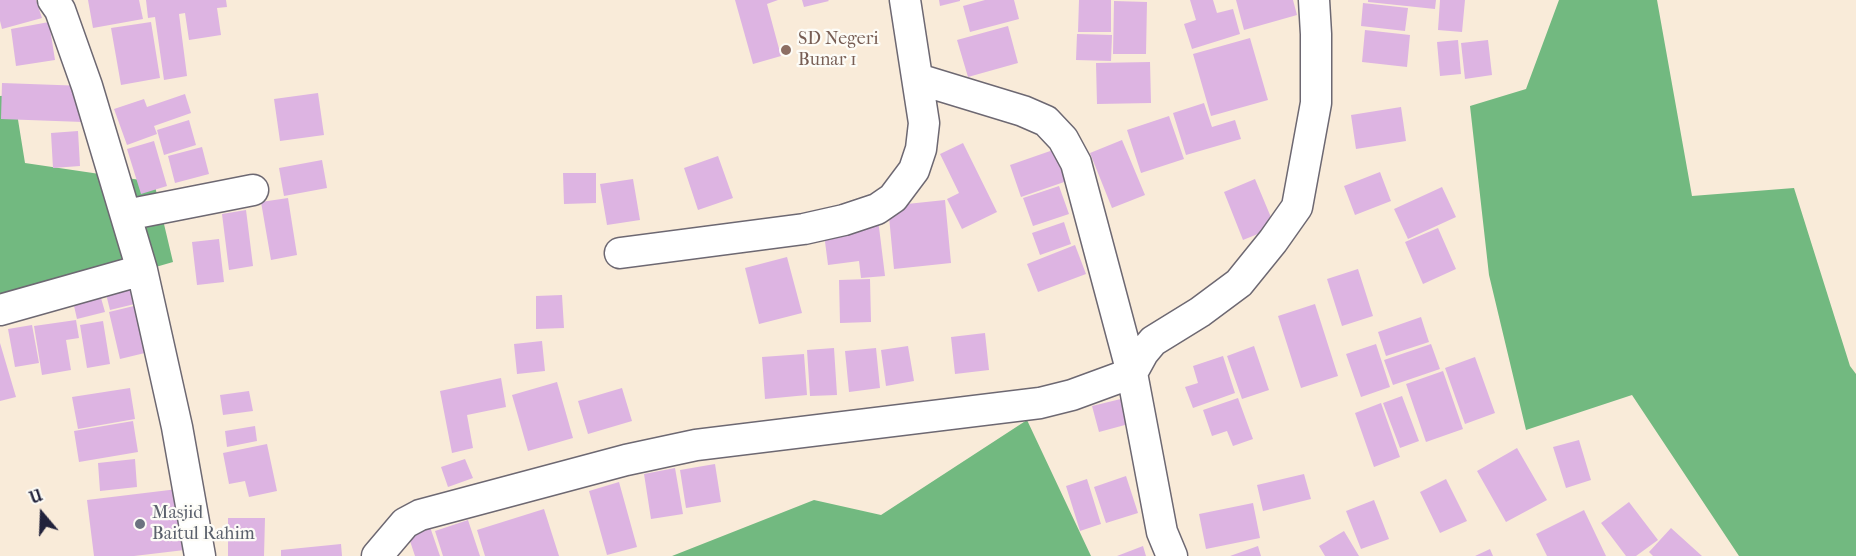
<!DOCTYPE html>
<style>
body{margin:0}
#map{position:relative;width:1856px;height:556px;overflow:hidden;background:#f9ebd9;font-family:"IM FELL French Canon",serif}
canvas{display:block}
.north{position:absolute;left:12px;top:484px;width:60px;height:60px;-webkit-text-stroke:4px #fdfcf7;paint-order:stroke;rotate:341deg;font-size:16px;font-weight:700;line-height:24px;text-align:center;color:#22223b}
.north::after{content:'';display:block;margin:auto;width:21px;height:27px;background:#22223b;clip-path:polygon(50% 0,100% 100%,50% 72%,0 100%)}
</style>
<div id="map">
<canvas width="1856" height="556"></canvas>
<div class="north">U</div>
</div>
<script>
const ctx = document.querySelector('canvas').getContext('2d');
ctx.lineJoin = 'round';
function fillPath(path, color) { ctx.fillStyle = color; ctx.fill(path, 'evenodd'); }
const shape = rows => new Path2D(rows.map(r => 'M' + r).join(''));
function stroke(path, color, width, dash) { ctx.strokeStyle = color; ctx.lineWidth = width; ctx.lineCap = dash ? 'butt' : 'round'; ctx.setLineDash(dash || []); ctx.stroke(path); }
function label(font, color, halo, rows, align = 'center') {
  ctx.font = font + ' "IM FELL French Canon",serif'; ctx.lineWidth = 4.5; ctx.setLineDash([]); ctx.textBaseline = 'middle'; ctx.strokeStyle = halo; ctx.fillStyle = color; for (const [text, x, y, turn = 0] of rows) {
    ctx.save(); ctx.translate(x, y); ctx.rotate((+turn || 0) * Math.PI / 180); ctx.textAlign = isNaN(turn) ? turn : align; if (halo) ctx.strokeText(text, 0, 0); ctx.fillText(text, 0, 0); ctx.restore();
  }
}
fillPath(shape([
 [1559,0,1657,0,1692,196,1794,188,1850,366,1856,374,1856,556,1739,556,1632,395,1526,430,1489,275,1470,106,1526,89],
 [14,95,25,163,154,182,173,262,0,312,0,96],
 [1027,420,1091,556,672,556,814,500,881,515]
]), '#72b980');
fillPath(shape([
 [0,0,36,0,42,18,2,29,0,21],
 [88,0,139,0,143,19,93,28],
 [146,0,226,0,227,7,217,8,221,35,189,40,185,13,179,14,187,76,164,80,155,17,148,18],
 [735,0,778,0,767,4,781,56,753,64],
 [802,0,828,0,829,1,804,7],
 [939,0,960,0,960,1,940,6],
 [985,0,1014,0,1019,19,970,32,963,6],
 [1079,0,1111,0,1111,32,1078,32],
 [1190,0,1213,0,1217,13,1233,9,1240,34,1192,49,1184,24,1196,20],
 [1236,0,1293,0,1297,15,1244,30],
 [1368,0,1436,0,1435,9,1368,2],
 [1440,0,1465,0,1462,32,1438,30],
 [1114,1,1147,2,1146,54,1113,54],
 [1363,3,1408,8,1405,31,1361,26],
 [49,22,55,60,16,66,11,29],
 [151,22,160,78,121,85,111,28],
 [1008,26,1018,63,968,77,957,40],
 [1365,30,1410,35,1407,67,1362,62],
 [1077,34,1112,35,1111,61,1076,60],
 [1250,38,1268,100,1211,116,1193,54],
 [1458,40,1461,74,1440,76,1437,42],
 [1488,40,1492,75,1465,79,1461,43],
 [1150,62,1151,103,1097,104,1096,63],
 [2,83,85,86,83,122,1,119],
 [318,93,324,135,280,141,274,99],
 [185,94,191,113,154,126,157,134,127,145,114,109,144,99,147,107],
 [1204,103,1212,127,1235,120,1241,139,1186,155,1173,113],
 [1401,107,1406,141,1356,149,1351,115],
 [1169,116,1184,159,1141,173,1127,130],
 [189,120,196,145,164,155,157,130],
 [78,131,80,166,53,168,51,133],
 [1122,140,1145,195,1112,208,1090,153],
 [154,141,167,186,141,194,127,149],
 [963,143,997,212,962,229,947,199,959,193,940,154],
 [202,147,209,174,175,183,168,156],
 [1056,149,1067,181,1021,197,1010,165],
 [718,156,733,198,698,210,684,168],
 [322,160,327,188,284,196,279,168],
 [1380,172,1391,201,1355,215,1344,186],
 [563,173,596,173,596,203,564,204],
 [633,179,640,220,607,225,600,184],
 [1255,179,1275,227,1243,240,1224,192],
 [1059,186,1069,214,1033,226,1023,198],
 [1442,187,1456,217,1408,239,1394,209],
 [288,198,297,255,271,260,261,202],
 [945,200,951,263,894,269,888,206],
 [246,210,253,266,229,270,222,214],
 [878,219,885,276,861,278,859,261,828,265,823,226],
 [1064,222,1071,244,1040,255,1032,233],
 [1438,228,1456,269,1423,284,1405,242],
 [219,239,224,282,197,285,192,242],
 [1075,245,1086,274,1038,292,1027,264],
 [787,257,802,313,759,324,745,268],
 [1358,269,1373,316,1342,326,1327,279],
 [137,274,143,302,110,310,103,282],
 [870,279,871,322,840,323,839,280],
 [99,291,105,312,77,319,72,297],
 [562,295,564,328,536,329,536,296],
 [142,304,153,351,120,359,109,312],
 [1315,304,1338,376,1301,388,1278,316],
 [1421,317,1429,342,1386,356,1378,332],
 [76,320,79,338,66,340,71,370,42,375,34,326],
 [103,321,110,364,87,368,80,325],
 [32,325,39,363,15,367,8,329],
 [985,333,989,370,955,374,951,337],
 [542,341,545,371,517,374,514,344],
 [0,343,16,397,0,401],
 [1376,344,1390,387,1361,397,1346,354],
 [1431,344,1440,369,1393,385,1384,360],
 [908,346,914,381,886,386,881,350],
 [1254,346,1269,390,1242,399,1227,356],
 [834,348,837,395,810,396,807,350],
 [876,348,880,388,849,392,845,351],
 [804,354,807,395,765,399,762,357],
 [1223,356,1235,393,1193,408,1185,387,1198,383,1193,366],
 [1475,357,1495,413,1465,424,1445,368],
 [1443,371,1463,429,1426,442,1406,384],
 [501,378,506,407,467,415,473,448,452,453,440,391],
 [557,382,573,438,528,451,512,395],
 [130,388,135,419,78,429,72,397],
 [622,388,632,421,588,434,578,401],
 [249,391,253,411,223,415,220,395],
 [1402,396,1419,441,1400,448,1383,403],
 [1129,397,1136,422,1099,432,1092,406],
 [1238,398,1253,439,1233,446,1227,431,1212,436,1203,410],
 [1381,403,1400,457,1374,467,1355,413],
 [133,421,138,452,79,462,74,431],
 [255,426,257,441,227,447,225,431],
 [1579,440,1591,480,1566,488,1553,447],
 [267,444,277,491,249,497,245,481,229,484,223,453],
 [1517,448,1547,500,1506,522,1477,471],
 [135,459,137,487,100,491,98,463],
 [465,459,473,478,448,487,441,467],
 [715,464,721,502,686,508,680,470],
 [675,468,683,514,651,519,644,474],
 [1304,474,1311,499,1263,511,1257,485],
 [1126,476,1138,513,1106,523,1094,487],
 [1087,479,1101,524,1080,531,1066,486],
 [1446,479,1467,521,1440,533,1420,492],
 [619,482,637,547,607,555,589,491],
 [186,488,193,549,134,556,94,556,87,500],
 [1374,500,1389,539,1361,549,1346,511],
 [1629,502,1658,540,1636,556,1626,556,1601,523],
 [1253,503,1260,538,1206,549,1199,514],
 [544,509,559,556,485,556,477,530],
 [1584,510,1606,556,1547,556,1536,534],
 [228,518,265,518,264,556,228,556],
 [468,520,480,556,443,556,435,531],
 [428,521,440,556,415,556,406,529],
 [1671,528,1702,556,1653,556,1649,552],
 [1344,531,1359,556,1325,556,1319,546],
 [341,544,342,556,281,556,281,550],
 [1143,546,1146,556,1117,556],
 [1258,546,1261,556,1230,556],
 [1490,549,1493,556,1475,556]
]), '#ddb4e2');
const minor = shape([
 [53,0,60,10,87,86,142,270,177,427,200,556],
 [126,215,253,190],
 [620,253,804,229,844,220,877,209,893,198,914,170,921,149,924,123,905,0],
 [0,310,142,270],
 [377,556,405,523,420,515,626,460,696,445,1040,403,1072,395,1132,373,1076,163,1063,139,1046,121,1023,111,918,79],
 [1172,556,1162,532,1132,373,1143,353,1153,341,1200,312,1239,283,1273,241,1297,207,1316,103,1316,34,1314,0]
]);
stroke(minor, '#6d6872', 33);
stroke(minor, '#fff', 30);
for (const [x, y, r, color] of [
 [786,50,6,"#8d6e63"],
 [140,524,6,"#6b7280"]
]) { const dot = new Path2D(); dot.arc(x, y, r, 0, 2 * Math.PI); ctx.fillStyle = color; ctx.fill(dot); stroke(dot, '#fdfcf7', 2); }
label('18px', '#785e54', '#fdfcf7', [
 ["SD Negeri",798,40],
 ["Bunar 1",798,61]
], 'left');
label('18px', '#5b616d', '#fdfcf7', [
 ["Masjid",152,514],
 ["Baitul Rahim",152,535]
], 'left');
</script>
